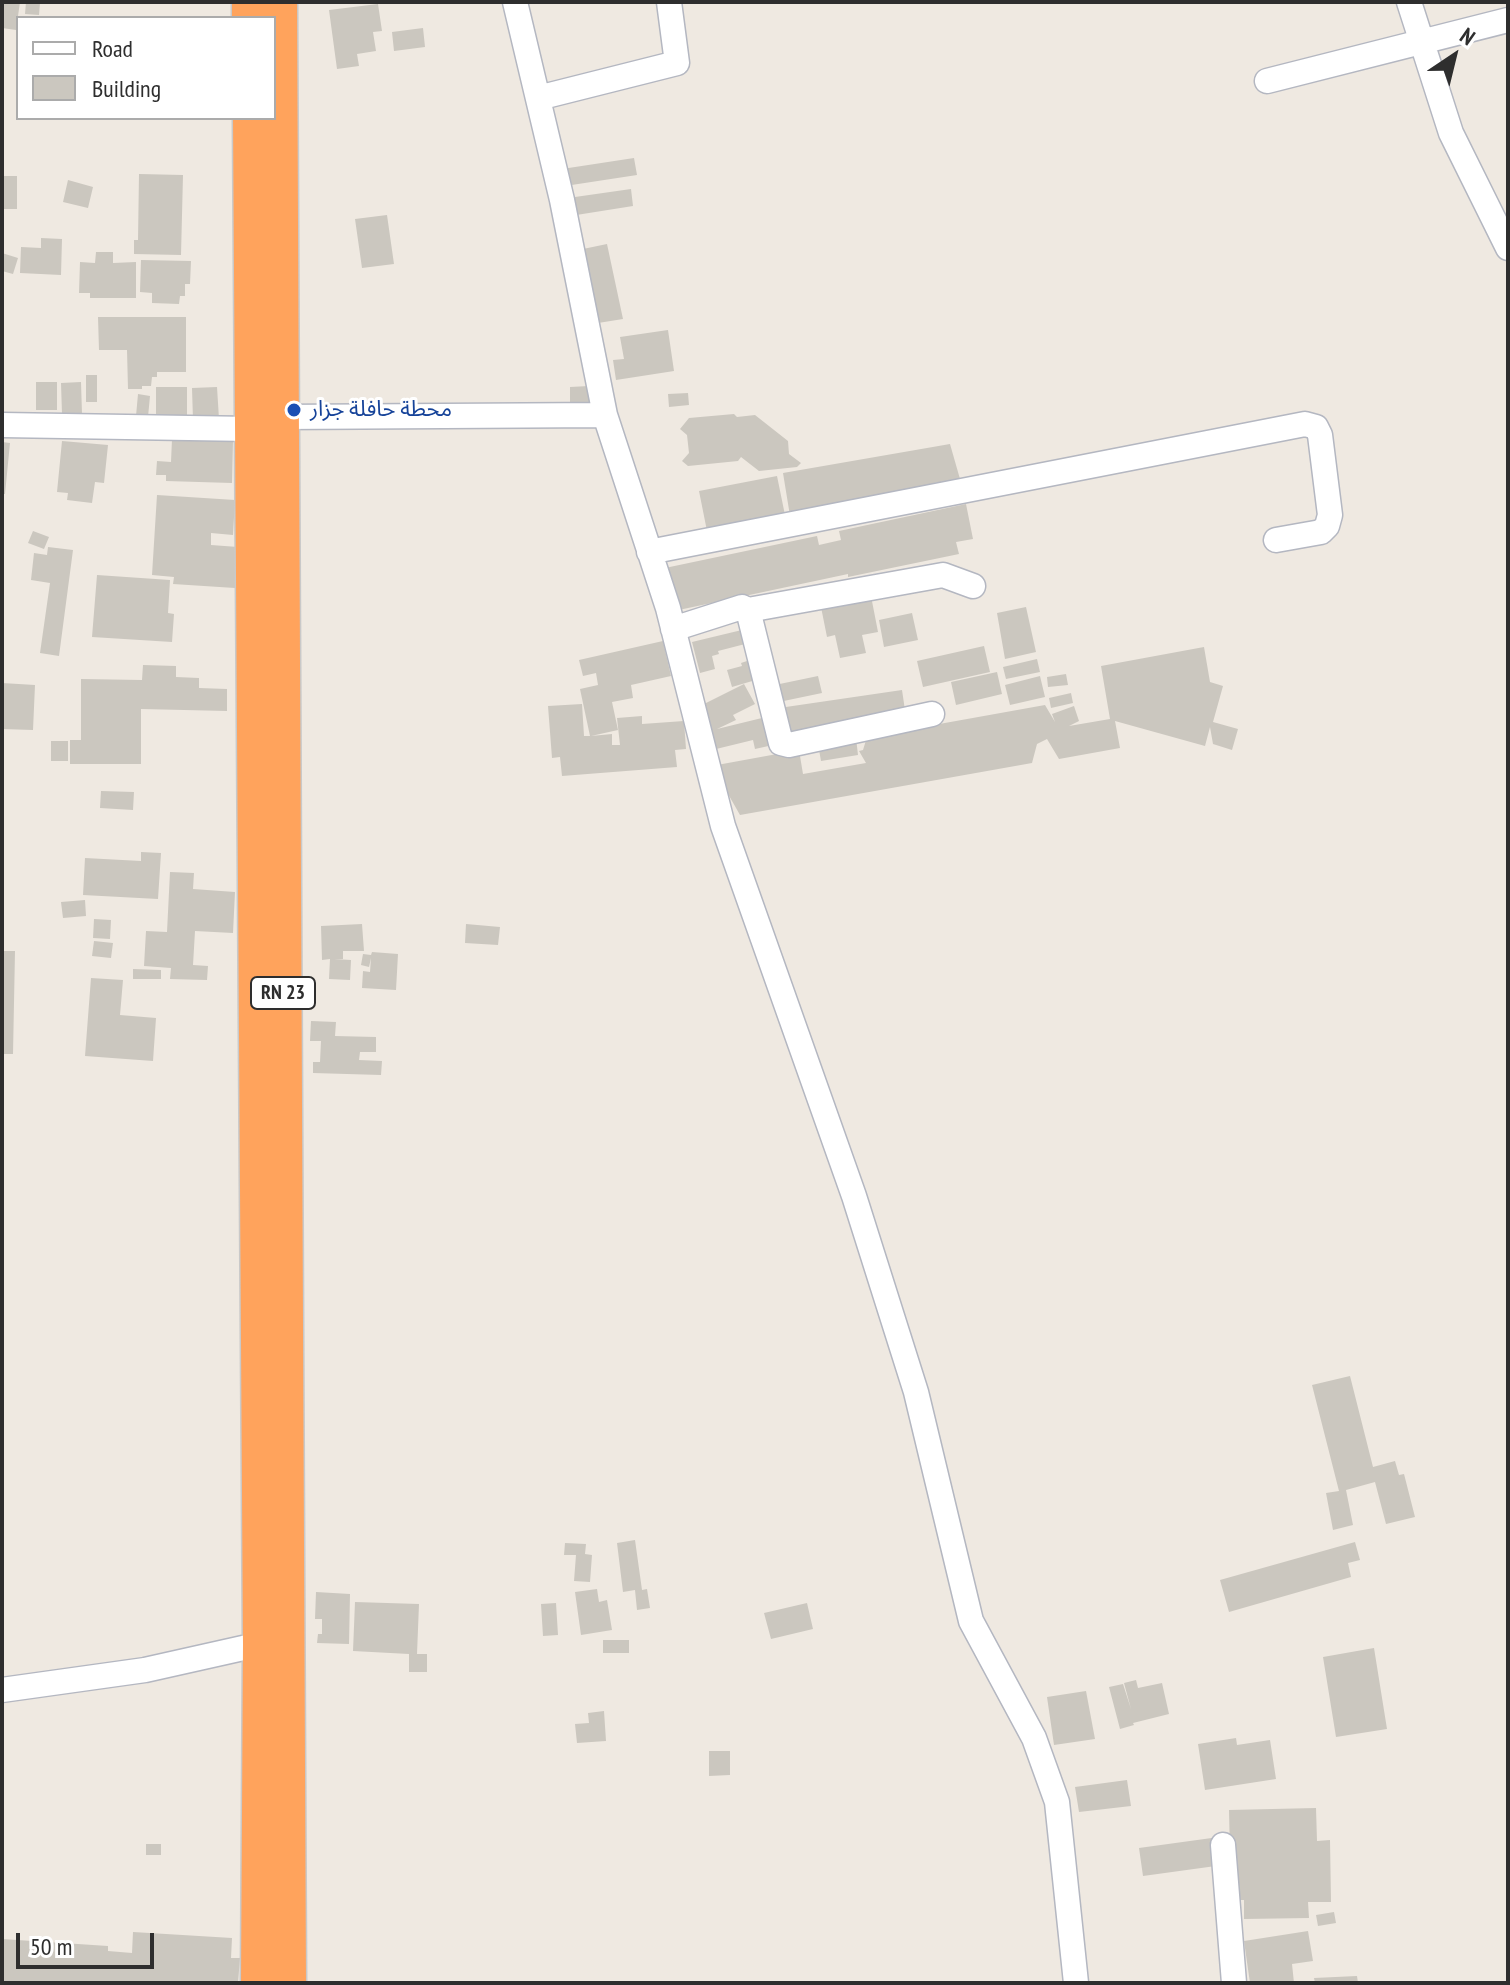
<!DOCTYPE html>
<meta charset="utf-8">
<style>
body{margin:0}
#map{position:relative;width:1510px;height:1985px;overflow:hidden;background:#efe9e1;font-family:"PT Sans Narrow",sans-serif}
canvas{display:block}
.frame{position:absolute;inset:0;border:4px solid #2e2e2e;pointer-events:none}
.legend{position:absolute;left:16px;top:16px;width:260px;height:104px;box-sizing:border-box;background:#fff;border:2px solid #ababab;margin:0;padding:10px 14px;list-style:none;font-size:24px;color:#2e2e2e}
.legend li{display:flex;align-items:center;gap:16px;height:40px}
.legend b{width:40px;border:2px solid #ababab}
.north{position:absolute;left:1414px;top:16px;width:80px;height:80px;-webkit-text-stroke:6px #fff;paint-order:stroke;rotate:35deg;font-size:22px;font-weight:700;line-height:32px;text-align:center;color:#2e2e2e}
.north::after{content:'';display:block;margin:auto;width:28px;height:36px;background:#2e2e2e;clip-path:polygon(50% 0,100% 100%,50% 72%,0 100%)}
.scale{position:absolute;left:16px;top:1933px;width:138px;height:36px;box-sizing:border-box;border:4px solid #2e2e2e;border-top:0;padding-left:10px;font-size:24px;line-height:28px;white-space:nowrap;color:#2e2e2e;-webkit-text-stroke:6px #fff;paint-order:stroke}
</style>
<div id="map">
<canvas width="1510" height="1985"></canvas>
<div class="frame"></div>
<ul class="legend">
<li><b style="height:10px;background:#fff"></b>Road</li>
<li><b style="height:22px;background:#cbc7bf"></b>Building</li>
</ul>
<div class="north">N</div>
<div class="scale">50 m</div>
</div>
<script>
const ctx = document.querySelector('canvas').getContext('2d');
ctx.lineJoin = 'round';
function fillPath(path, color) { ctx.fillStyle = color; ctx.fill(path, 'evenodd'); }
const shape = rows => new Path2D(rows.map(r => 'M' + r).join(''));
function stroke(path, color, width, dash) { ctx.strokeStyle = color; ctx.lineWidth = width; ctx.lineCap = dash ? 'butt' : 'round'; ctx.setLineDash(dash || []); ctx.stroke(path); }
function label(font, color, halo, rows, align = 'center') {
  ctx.font = font + ' "PT Sans Narrow","Noto Sans Arabic",sans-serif'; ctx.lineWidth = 6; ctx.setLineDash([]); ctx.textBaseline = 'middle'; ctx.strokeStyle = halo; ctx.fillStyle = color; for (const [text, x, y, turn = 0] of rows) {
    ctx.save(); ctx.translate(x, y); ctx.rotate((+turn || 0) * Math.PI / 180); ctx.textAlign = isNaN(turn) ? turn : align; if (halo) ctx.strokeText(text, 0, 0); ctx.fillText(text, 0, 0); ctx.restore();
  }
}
fillPath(shape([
 [2,2,20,2,16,30,2,28],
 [26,2,40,3,39,15,25,14],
 [378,4,382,31,373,32,376,51,357,54,359,66,337,69,329,10],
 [423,28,425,47,394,51,392,32],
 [634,158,637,175,565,186,562,169],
 [139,174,183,175,181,255,134,254,134,240,138,240],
 [2,176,17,176,17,209,2,209],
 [68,180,93,187,88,208,63,202],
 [631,189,633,206,570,216,568,198],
 [387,215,394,264,362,268,355,219],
 [41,238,62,239,61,275,20,273,21,247,41,248],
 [607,244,623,319,598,323,583,249],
 [96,252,113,252,113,263,136,262,136,298,90,298,90,293,79,293,80,262,95,263],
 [2,253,18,258,13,274,2,271],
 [141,260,191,261,190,284,185,284,185,296,180,296,179,304,152,303,152,293,140,292],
 [98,317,186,317,186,372,157,372,157,377,152,377,151,386,142,386,142,389,128,389,127,350,99,350],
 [668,330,674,371,616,380,613,360,624,359,620,337],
 [86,375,97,375,97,402,86,402],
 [36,382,57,382,57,410,36,410],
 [81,382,82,414,62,414,61,383],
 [589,386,590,403,570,403,570,387],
 [156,387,187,387,187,416,156,416],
 [217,387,219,419,193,420,192,388],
 [688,393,689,405,669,407,668,394],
 [138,394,150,396,148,417,136,416],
 [734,414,737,417,755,415,788,441,789,454,801,463,797,467,759,471,741,457,738,461,688,466,682,461,689,453,687,435,680,429,689,418],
 [172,439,233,441,232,483,166,481,166,475,156,475,157,461,171,462],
 [62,441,108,445,104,483,95,482,92,503,67,500,68,493,57,492],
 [2,442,10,443,5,494,2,494],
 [950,444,960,479,934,483,936,497,791,522,783,473],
 [777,476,786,520,708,536,699,491],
 [157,495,235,500,233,535,211,533,211,545,238,547,235,588,173,584,174,577,152,575],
 [966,504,973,539,956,542,959,554,848,577,848,574,674,611,665,568,817,536,819,545,841,540,839,531],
 [33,531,49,537,44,549,28,543],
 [48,547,73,550,59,656,40,653,50,583,31,580,34,553,47,555],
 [97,575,170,580,168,613,174,614,172,642,92,637],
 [871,596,878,632,862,635,866,653,840,658,835,635,827,637,821,607],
 [1026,607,1036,652,1005,659,997,613],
 [912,613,918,640,884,647,879,620],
 [746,629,749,643,718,651,719,654,712,656,715,669,700,673,692,642],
 [663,641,671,676,631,685,633,698,612,702,618,730,591,736,612,734,612,745,620,745,617,718,642,716,642,724,684,721,686,749,675,750,677,767,562,776,560,757,552,758,548,706,582,704,584,736,590,736,580,689,598,685,596,673,583,676,579,660],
 [984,646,990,672,923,687,917,661],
 [1204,647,1210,682,1223,686,1213,722,1238,729,1232,750,1213,744,1210,727,1205,746,1115,721,1120,748,1059,759,1047,739,1037,744,1032,763,740,815,719,778,717,765,799,750,803,774,866,763,859,751,863,750,867,737,1045,705,1055,722,1052,714,1074,706,1079,721,1069,726,1110,719,1101,666],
 [753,659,759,679,732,687,727,670,742,666,741,663],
 [1037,659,1040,672,1006,679,1003,667],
 [143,665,176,666,176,677,199,678,199,688,227,689,227,711,141,709,141,764,70,764,70,740,81,740,81,679,142,680],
 [997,672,1002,694,956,705,951,682],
 [1066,674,1068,685,1048,687,1047,677],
 [818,676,822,693,774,703,770,686],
 [1040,676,1045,697,1010,705,1005,685],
 [2,683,35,685,33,730,2,729],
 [744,684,755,704,733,715,736,720,717,729,766,717,773,745,755,749,753,740,712,750,708,731,712,730,700,706],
 [902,690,906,717,784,736,779,708],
 [1071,693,1073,703,1051,708,1049,698],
 [856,738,858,755,821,761,818,744],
 [51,741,68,741,68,761,51,761],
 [101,791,134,792,133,810,100,808],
 [141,852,161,853,158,899,83,895,85,858,141,861],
 [170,872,194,873,193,889,235,892,233,933,195,931,193,965,208,966,207,980,170,979,171,968,144,966,146,931,167,932],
 [85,900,86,916,63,918,61,902],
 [94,919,111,920,110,939,93,938],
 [362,924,364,951,343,951,343,959,334,959,351,960,350,980,329,979,330,959,322,960,321,926],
 [466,924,500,927,498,945,465,943],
 [94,941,113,943,111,958,92,956],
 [2,951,15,951,13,1054,2,1054],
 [372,952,398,954,396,990,362,988,363,971,370,972,371,958,369,967,361,965,363,954,371,955],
 [133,969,161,970,161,979,133,979],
 [91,978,123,980,120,1015,156,1018,153,1061,85,1056],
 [311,1021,336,1022,335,1036,376,1037,376,1052,360,1052,359,1060,382,1061,381,1075,313,1073,313,1062,320,1062,321,1041,310,1041],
 [1350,1376,1373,1467,1395,1461,1399,1475,1404,1474,1415,1517,1386,1524,1375,1482,1346,1490,1353,1525,1333,1530,1326,1493,1339,1491,1312,1385],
 [635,1540,642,1590,647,1589,650,1608,637,1610,635,1590,623,1592,617,1543],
 [1355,1542,1360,1560,1348,1563,1351,1577,1229,1612,1220,1580],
 [565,1543,586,1544,585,1554,592,1555,590,1582,574,1581,576,1555,564,1555],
 [597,1589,599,1602,607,1600,612,1630,581,1635,575,1592],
 [316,1592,350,1594,349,1644,317,1643,318,1634,322,1634,322,1619,315,1619],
 [355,1602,419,1604,417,1654,427,1654,427,1672,409,1672,409,1654,353,1651],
 [556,1603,558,1635,543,1636,541,1604],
 [807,1603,813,1629,771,1639,764,1613],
 [603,1640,629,1640,629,1653,603,1653],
 [1374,1648,1387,1729,1336,1737,1323,1657],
 [1136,1680,1138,1688,1162,1683,1169,1714,1133,1723,1134,1725,1120,1729,1109,1687,1123,1684,1131,1709,1124,1683],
 [1086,1691,1095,1739,1054,1745,1047,1697],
 [604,1711,606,1741,577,1743,575,1724,589,1723,588,1713],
 [1236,1738,1237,1745,1270,1740,1276,1779,1205,1790,1198,1744],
 [709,1751,730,1751,730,1775,709,1776],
 [1127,1780,1131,1806,1079,1812,1075,1787],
 [1316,1808,1317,1841,1330,1840,1331,1902,1308,1902,1309,1918,1244,1919,1244,1900,1231,1900,1229,1810],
 [1219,1837,1223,1865,1143,1876,1139,1848],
 [146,1844,161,1844,161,1855,146,1855],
 [1334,1912,1336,1923,1318,1926,1316,1915],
 [1308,1931,1313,1961,1292,1964,1294,1983,1250,1983,1244,1941],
 [133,1932,232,1938,231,1958,240,1958,238,1983,2,1983,2,1939,108,1946,108,1951,132,1953],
 [1357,1976,1358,1983,1315,1983,1314,1978]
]), '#cbc7bf');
const minor = shape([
 [515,2,562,200,605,415,668,608,723,826,854,1196,916,1392,971,1621,1034,1738,1057,1802,1076,1983],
 [1409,2,1451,133,1508,248],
 [1267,81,1508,20],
 [538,98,677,63,669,2],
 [281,417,605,415],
 [2,425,251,429],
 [649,552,1305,424,1316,427,1320,435,1330,515,1327,526,1321,532,1276,540],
 [748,610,943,575,973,586],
 [673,629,742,607,748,610,781,743,789,745,932,714],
 [2,1690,145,1670,261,1644],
 [1223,1845,1234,1983]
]);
const highway = shape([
 [250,2,250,18],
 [279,2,288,1983],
 [251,118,261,1644,259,1983]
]);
stroke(minor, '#b4b7c1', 27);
stroke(highway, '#c9c9c9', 39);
stroke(minor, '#fff', 24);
stroke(highway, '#ffa35c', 36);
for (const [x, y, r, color] of [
 [294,410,8,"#1a4fb4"]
]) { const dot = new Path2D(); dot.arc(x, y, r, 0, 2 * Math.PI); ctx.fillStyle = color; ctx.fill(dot); stroke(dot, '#fff', 3); }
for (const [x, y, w] of [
 [283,993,64]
]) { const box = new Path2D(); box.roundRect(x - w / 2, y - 16, w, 32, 6); ctx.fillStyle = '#fff'; ctx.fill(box); stroke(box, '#2e2e2e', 2); }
label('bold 20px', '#2e2e2e', null, [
 ["RN 23",283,993]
]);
label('22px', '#164399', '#fff', [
 ["محطة حافلة جزار",310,410]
], 'left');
</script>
